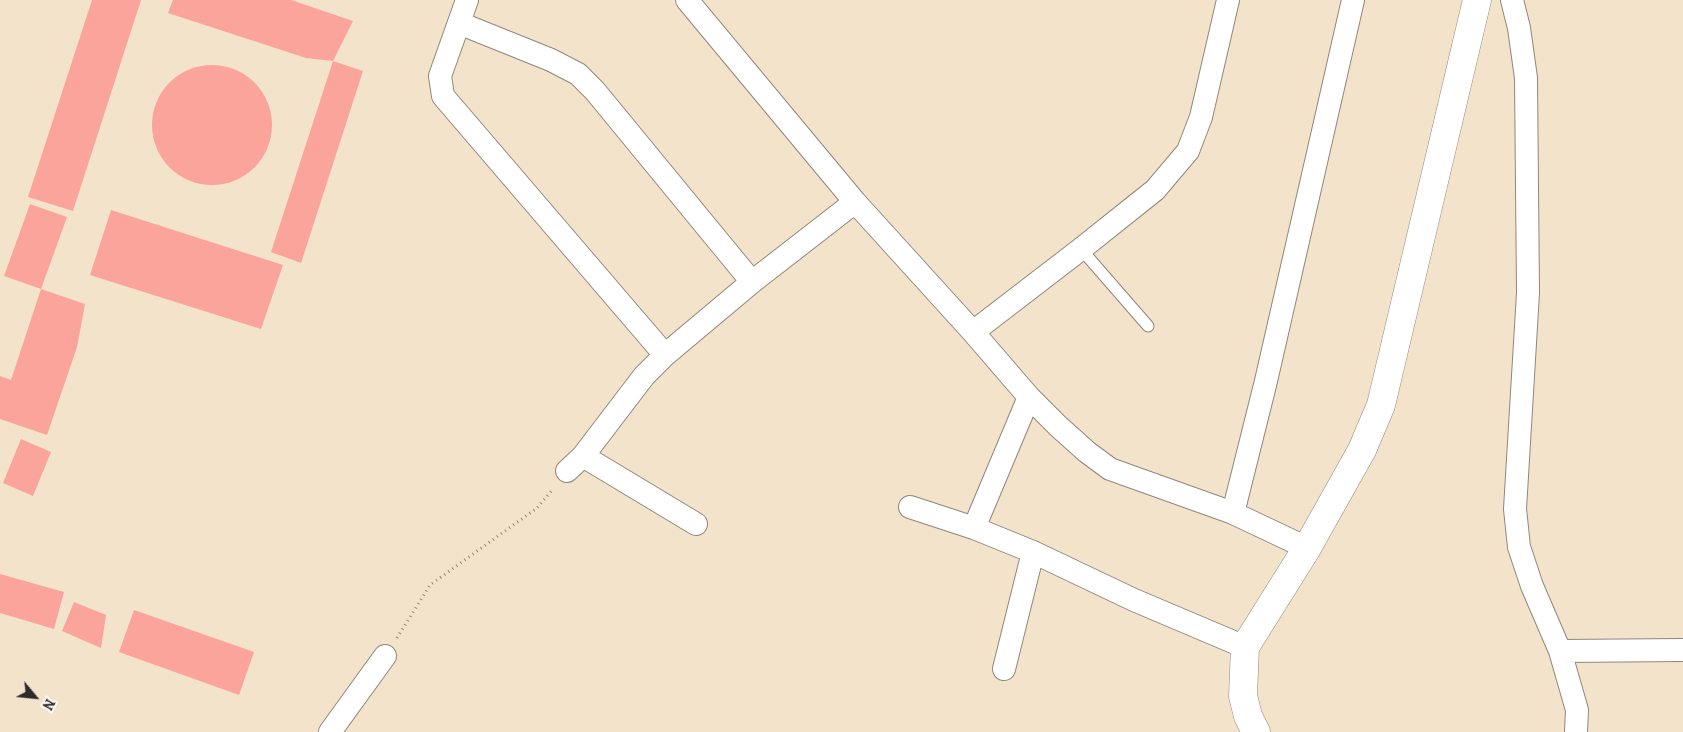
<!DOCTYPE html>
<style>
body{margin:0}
#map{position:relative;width:1683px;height:732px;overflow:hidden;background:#f4e3cb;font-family:Alegreya,serif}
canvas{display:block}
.north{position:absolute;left:10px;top:672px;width:50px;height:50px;-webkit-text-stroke:4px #fdfcf7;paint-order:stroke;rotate:118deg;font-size:14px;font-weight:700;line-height:20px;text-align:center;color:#2b2b2b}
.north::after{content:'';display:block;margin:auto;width:18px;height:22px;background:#2b2b2b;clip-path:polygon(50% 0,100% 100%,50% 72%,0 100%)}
</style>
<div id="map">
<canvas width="1683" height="732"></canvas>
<div class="north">N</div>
</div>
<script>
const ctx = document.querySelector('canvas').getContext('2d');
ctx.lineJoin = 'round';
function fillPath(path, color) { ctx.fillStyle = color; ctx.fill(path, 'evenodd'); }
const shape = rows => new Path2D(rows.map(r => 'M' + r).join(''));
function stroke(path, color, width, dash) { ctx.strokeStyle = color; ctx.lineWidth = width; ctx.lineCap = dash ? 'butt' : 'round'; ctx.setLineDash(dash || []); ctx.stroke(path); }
fillPath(shape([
 [92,0,141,0,73,211,28,197],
 [173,0,291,0,353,21,333,61,306,58,168,13],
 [333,61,363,71,301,263,271,252],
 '152 125a60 60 0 1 1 120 0a60 60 0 1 1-120 0Z',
 [30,204,67,217,41,289,4,276],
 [111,210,283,265,261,329,90,275],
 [41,289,85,304,77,347,47,435,0,419,0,376,11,380],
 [21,439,51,452,33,496,3,483],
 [0,574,64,592,54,629,0,613],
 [74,602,106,615,101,648,62,631],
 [134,610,254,652,239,695,119,652]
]), '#fba49b');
const service = shape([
 [1081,249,1148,326]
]);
const minor = shape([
 [467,0,440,76,443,96,665,355],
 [687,0,855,202,973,332,1029,397,1058,426,1087,452,1110,469,1233,513,1266,381,1353,0],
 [1512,0,1519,28,1526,78,1528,293,1515,509,1519,547,1532,586,1560,651,1577,710,1576,732],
 [459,23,551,60,578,74,595,91,752,282],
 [973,332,1081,249,1155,190,1188,151,1201,117,1228,0],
 [583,456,696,524],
 [567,471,583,456,644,376,665,355,752,282,855,202],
 [910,507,974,528,1033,552,1134,600,1245,647],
 [1233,513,1307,548],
 [974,528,1029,397],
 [1560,651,1683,650],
 [1004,669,1033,552],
 [330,732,385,656]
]);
const tertiary = shape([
 [1256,732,1248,716,1243,696,1245,647,1307,548,1362,450,1381,405,1477,0]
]);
stroke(service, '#90877b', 13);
stroke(minor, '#90877b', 24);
stroke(tertiary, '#90877b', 29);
stroke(shape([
 [397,638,430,585,537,508,553,489]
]), '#90877b', 3, [1, 4]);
stroke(service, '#fff', 11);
stroke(minor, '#fff', 22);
stroke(tertiary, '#fff', 28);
</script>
